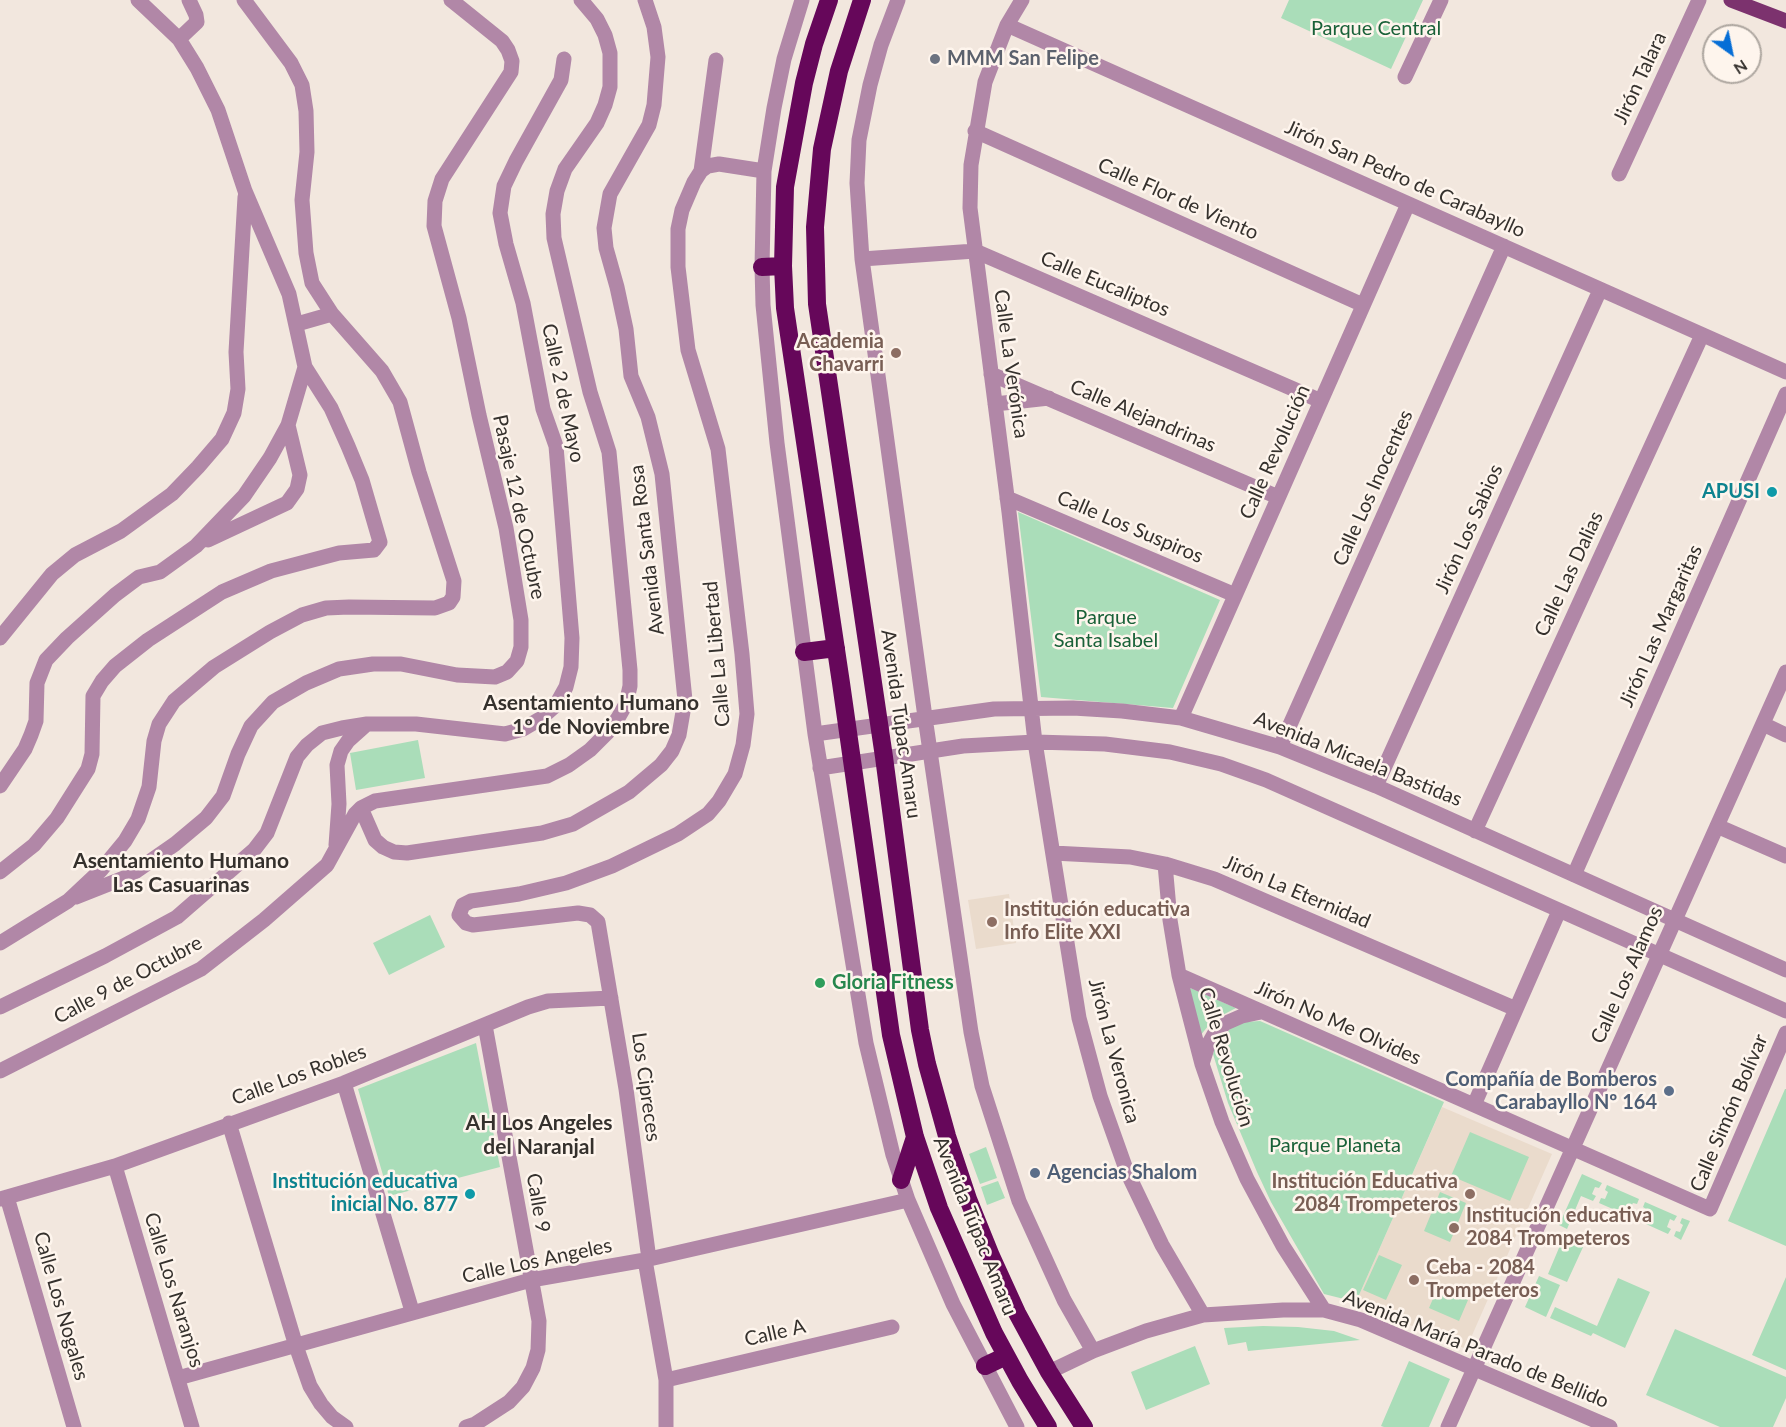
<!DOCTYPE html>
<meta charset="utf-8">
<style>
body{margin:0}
#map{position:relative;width:1786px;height:1427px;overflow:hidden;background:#f2e7de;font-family:Lato,sans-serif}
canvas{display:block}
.north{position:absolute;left:1702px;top:24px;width:60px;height:60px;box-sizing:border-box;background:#fef5ed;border:2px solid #aea7a0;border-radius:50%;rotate:147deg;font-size:16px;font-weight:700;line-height:24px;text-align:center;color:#35312d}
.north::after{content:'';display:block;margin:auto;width:21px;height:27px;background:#066ed6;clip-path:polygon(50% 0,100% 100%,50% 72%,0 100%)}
</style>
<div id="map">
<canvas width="1786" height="1427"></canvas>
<div class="north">N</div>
</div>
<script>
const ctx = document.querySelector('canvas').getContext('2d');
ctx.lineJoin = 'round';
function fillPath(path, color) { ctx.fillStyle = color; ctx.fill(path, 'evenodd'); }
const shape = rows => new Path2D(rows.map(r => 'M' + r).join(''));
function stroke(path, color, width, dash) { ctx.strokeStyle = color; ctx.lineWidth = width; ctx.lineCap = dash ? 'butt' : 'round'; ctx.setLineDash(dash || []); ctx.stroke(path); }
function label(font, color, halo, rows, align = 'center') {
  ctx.font = font + ' Lato,sans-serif'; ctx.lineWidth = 5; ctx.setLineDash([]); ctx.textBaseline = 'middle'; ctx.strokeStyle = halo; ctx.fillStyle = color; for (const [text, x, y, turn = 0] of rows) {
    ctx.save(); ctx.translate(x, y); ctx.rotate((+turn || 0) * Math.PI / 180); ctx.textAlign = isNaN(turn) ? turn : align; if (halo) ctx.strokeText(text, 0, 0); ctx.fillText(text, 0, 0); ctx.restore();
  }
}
fillPath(shape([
 [1009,894,1016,943,976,949,968,900],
 [1442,1107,1552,1154,1466,1349,1356,1302]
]), '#eadbcc');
fillPath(shape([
 [1289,0,1423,0,1391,69,1281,18],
 [1018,512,1220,600,1173,708,1041,697],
 [418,740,425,778,356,790,350,753],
 [430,915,445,947,389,975,373,943],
 [1186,986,1236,1008,1213,1020,1200,1036],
 [1260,1021,1444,1102,1356,1302,1324,1294,1271,1202,1257,1172,1228,1103,1213,1054,1217,1042,1231,1028,1244,1022],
 [476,1043,500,1167,389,1196,358,1089],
 [1785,1089,1786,1089,1786,1246,1728,1221],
 [1470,1132,1529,1157,1510,1201,1451,1176],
 [986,1147,997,1178,980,1184,969,1154],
 [1582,1174,1602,1183,1599,1188,1595,1187,1592,1194,1596,1196,1593,1201,1581,1196,1567,1229,1559,1225],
 [998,1181,1005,1198,987,1205,981,1187],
 [1607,1185,1639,1199,1637,1204,1633,1203,1629,1210,1633,1212,1631,1217,1599,1203,1601,1198,1605,1199,1608,1192,1605,1190],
 [1440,1192,1466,1203,1450,1242,1424,1231],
 [1645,1202,1677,1216,1674,1221,1670,1219,1667,1227,1671,1229,1668,1234,1637,1220,1639,1215,1643,1216,1646,1209,1643,1207],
 [1682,1218,1690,1221,1681,1240,1674,1236,1676,1231,1680,1232,1683,1225,1680,1223],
 [1564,1236,1584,1245,1567,1282,1548,1274],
 [1379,1255,1402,1265,1386,1300,1363,1290],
 [1539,1276,1560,1285,1546,1317,1525,1307],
 [1786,1277,1786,1370,1752,1355],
 [1618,1278,1650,1292,1625,1348,1593,1333,1591,1336,1550,1318,1555,1307,1597,1326],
 [1438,1287,1468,1300,1459,1321,1429,1308],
 [1263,1326,1298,1327,1334,1331,1360,1340,1248,1351,1246,1342,1228,1345,1224,1328],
 [1675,1329,1786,1377,1786,1398,1773,1427,1720,1427,1646,1395],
 [1195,1346,1210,1384,1146,1410,1131,1372],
 [1409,1361,1450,1379,1429,1427,1384,1427,1381,1426]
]), '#aaddb9');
stroke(shape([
 [802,0,784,59,774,108,764,171,762,267,763,305,777,443,815,734,866,1043,893,1155,908,1200,953,1304,1017,1427],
 [898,0,881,45,870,85,859,140,857,183,862,259,925,717,971,1032,982,1086,1019,1201,1064,1300,1093,1351],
 [1022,0,1007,25,985,82,971,165,970,208,1009,512,1035,742,1079,1018,1100,1096,1127,1172,1162,1245,1203,1315],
 [1007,25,1786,372],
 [179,39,197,22,196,15,189,0],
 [1405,77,1441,0],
 [975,131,1363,305],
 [701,171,716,60],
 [1619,174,1699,0],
 [862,259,975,251,1321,401],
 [297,324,332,314],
 [991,374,1278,497],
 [995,404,1049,398],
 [1007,498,1235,595],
 [208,540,287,503,297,489,300,475,288,425],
 [0,638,52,574,75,555,121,531,172,494,198,467,222,439,234,413,238,389,236,352,245,197],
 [1181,718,1408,204],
 [1763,724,1786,735],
 [815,734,994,709,1073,708,1122,711,1181,718,1280,747,1376,786,1786,970],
 [1280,747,1504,246],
 [820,768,963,746,1035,742,1105,744,1170,752,1221,764,1266,780,1786,1011],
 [0,786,25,749,31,735,36,721,37,683,46,660,67,638,115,595,139,577,160,572,196,546,244,496,270,458,288,425,305,367,289,294,245,191,218,110,197,68,179,39,138,0],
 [1376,786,1600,290],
 [361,808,375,840,383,847,394,852,407,853,542,833,573,824,629,792,661,765,672,751,679,735,685,700,662,474,648,417,631,376,626,329,617,287,606,248,604,228,610,194,649,125,654,105,658,57,654,27,645,0],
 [1717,826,1786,856],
 [1475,831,1702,335],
 [336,845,339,804,337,765,341,751,348,741,367,724,416,724,505,734,523,729,540,719,556,705,566,687,571,667,572,638,556,446,543,409,523,303,506,244,500,213,504,186,516,161,561,80,564,59],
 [1053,853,1130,857,1165,864,1214,879,1516,1009],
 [1165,864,1170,920,1179,975,1202,1064,1222,1122,1247,1179,1283,1246,1324,1310],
 [0,872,34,845,57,818,88,769,92,754,93,696,102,681,115,666,148,640,222,592,271,571,339,553,374,550,380,542,362,480,348,446,331,408,305,367],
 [1574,875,1786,394],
 [76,897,129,876,175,844,206,818,223,796,238,754,251,726,273,702,306,683,339,669,373,664,401,664,457,675,495,677,507,672,517,661,521,647,521,620,506,528,479,415,459,318,434,226,435,201,442,179,511,72,512,61,508,50,502,41,451,0],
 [0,943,68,901,101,870,125,841,138,819,149,787,154,741,159,724,174,701,214,667,270,632,302,615,326,608,349,607,435,608,449,603,453,597,454,581,419,472,400,402,382,371,332,314,312,283,306,253,302,200,307,152,306,111,302,85,291,63,244,0],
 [1179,975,1710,1209,1786,1033],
 [0,1007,105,956,177,917,254,850,267,833,297,757,307,745,322,733,342,728,367,724],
 [1202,1064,1208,1045,1216,1031,1226,1023,1242,1016,1261,1012],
 [0,1071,201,969,264,920,327,865,355,814,361,808,375,801,547,776,569,765,590,750,607,733,618,718,626,704,630,686,630,670,609,452,590,392,554,238,553,214,557,191,565,169,597,123,605,105,610,87,610,53,605,35,597,19,581,0],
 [344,1083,412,1311],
 [1474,1105,1559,911],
 [229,1123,296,1346,310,1386,321,1404,332,1417,346,1427],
 [115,1166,192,1427],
 [7,1197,74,1427],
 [0,1199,115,1166,344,1083,528,1007,548,1001,611,998],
 [649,1259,626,1089,598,922,590,915,578,913,473,925,466,923,459,915,463,905,471,901,519,894,566,883,612,866,678,834,708,814,719,801,735,774,743,745,747,714,742,654,718,449,688,350,678,267,678,229,682,210,694,182,701,171,708,166,719,164,764,171],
 [645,1260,666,1380,666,1427],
 [1049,1372,1093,1351,1146,1331,1203,1315,1283,1310,1324,1310,1361,1320,1610,1427],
 [178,1378,531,1280,645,1260,908,1200],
 [666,1380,892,1327],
 [466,1427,475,1424,509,1402,523,1387,533,1368,538,1350,539,1321,485,1025],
 [1448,1427,1786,672]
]), '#b187a7', 15);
stroke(shape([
 [1731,0,1786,21]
]), '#7c326e', 15);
stroke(shape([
 [829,0,814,44,804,83,785,187,783,266,785,308,841,683,891,1035,915,1137,939,1208,994,1333,1020,1381,1048,1427],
 [862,0,839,71,822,149,815,227,817,304,884,757,920,1030,927,1064,947,1136,968,1199,991,1256,1017,1313,1049,1372,1084,1427],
 [762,267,783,266],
 [804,652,836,648],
 [901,1180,915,1137],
 [985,1366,1006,1356]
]), '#66075a', 18);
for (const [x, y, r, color] of [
 [935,59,6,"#6b7280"],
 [896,353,6,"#8d6e63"],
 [1772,492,6,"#0f9aa8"],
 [992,922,6,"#8d6e63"],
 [820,983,6,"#2e9e5b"],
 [1669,1091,6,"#5c6f8a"],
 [1035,1173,6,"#5c6f8a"],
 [470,1194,6,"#0f9aa8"],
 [1470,1194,6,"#8d6e63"],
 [1454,1228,6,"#8d6e63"],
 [1414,1280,6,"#8d6e63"]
]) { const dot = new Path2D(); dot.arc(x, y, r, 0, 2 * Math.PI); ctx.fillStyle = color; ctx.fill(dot); stroke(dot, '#fef5ed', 2); }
label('20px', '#196138', '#fef5ed', [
 ["Parque Central",1376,29],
 ["Parque",1106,618],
 ["Santa Isabel",1106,641],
 ["Parque Planeta",1335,1146]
]);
label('bold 20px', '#5b616d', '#fef5ed', [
 ["MMM San Felipe",947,59]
], 'left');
label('20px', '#35312d', '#fef5ed', [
 ["Jirón Talara",1640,78,-65],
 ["Jirón San Pedro de Carabayllo",1405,179,24],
 ["Calle Flor de Viento",1178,199,24],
 ["Calle Eucaliptos",1105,284,23],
 ["Calle La Verónica",1011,364,82],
 ["Calle 2 de Mayo",563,393,78],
 ["Calle Alejandrinas",1143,416,23],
 ["Calle Revolución",1275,452,-66],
 ["Calle Los Inocentes",1373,488,-66],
 ["Pasaje 12 de Octubre",519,507,78],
 ["Calle Los Suspiros",1130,527,23],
 ["Jirón Los Sabios",1469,529,-66],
 ["Avenida Santa Rosa",647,550,-97],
 ["Calle Las Dalias",1569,574,-65],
 ["Jirón Las Margaritas",1661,626,-66],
 ["Calle La Libertad",717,654,-95],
 ["Avenida Túpac Amaru",901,724,82],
 ["Avenida Micaela Bastidas",1358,759,22],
 ["Jirón La Eternidad",1297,892,23],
 ["Calle Los Alamos",1627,975,-66],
 ["Calle 9 de Octubre",128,980,-28],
 ["Jirón No Me Olvides",1338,1023,24],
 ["Jirón La Veronica",1114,1051,75],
 ["Calle Revolución",1226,1057,73],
 ["Calle Los Robles",299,1075,-20],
 ["Los Cipreces",646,1087,82],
 ["Calle Simón Bolívar",1729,1113,-67],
 ["Calle 9",538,1203,80],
 ["Avenida Túpac Amaru",975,1226,68],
 ["Calle Los Angeles",537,1261,-12],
 ["Calle Los Naranjos",174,1290,73],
 ["Calle Los Nogales",61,1306,74],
 ["Calle A",775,1333,-13],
 ["Avenida María Parado de Bellido",1476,1349,22]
]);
label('bold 20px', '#785e54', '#fef5ed', [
 ["Academia",884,342,"right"],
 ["Chavarri",884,365,"right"],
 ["Institución educativa",1004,910],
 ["Info Elite XXI",1004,933],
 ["Institución Educativa",1458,1182,"right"],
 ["2084 Trompeteros",1458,1205,"right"],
 ["Institución educativa",1466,1216],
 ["2084 Trompeteros",1466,1239],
 ["Ceba - 2084",1426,1268],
 ["Trompeteros",1426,1291]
], 'left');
label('bold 20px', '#0d838f', '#fef5ed', [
 ["APUSI",1760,492],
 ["Institución educativa",458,1182],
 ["inicial No. 877",458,1205]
], 'right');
label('bold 20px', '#27864d', '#fef5ed', [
 ["Gloria Fitness",832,983]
], 'left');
label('bold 20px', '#4e5e75', '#fef5ed', [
 ["Compañía de Bomberos",1657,1080],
 ["Carabayllo Nº 164",1657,1103],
 ["Agencias Shalom",1047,1173,"left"]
], 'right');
label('bold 21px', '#35312d', '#fef5ed', [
 ["Asentamiento Humano",591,703],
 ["1º de Noviembre",591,727],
 ["Asentamiento Humano",181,861],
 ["Las Casuarinas",181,885],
 ["AH Los Angeles",539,1123],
 ["del Naranjal",539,1147]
]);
</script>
